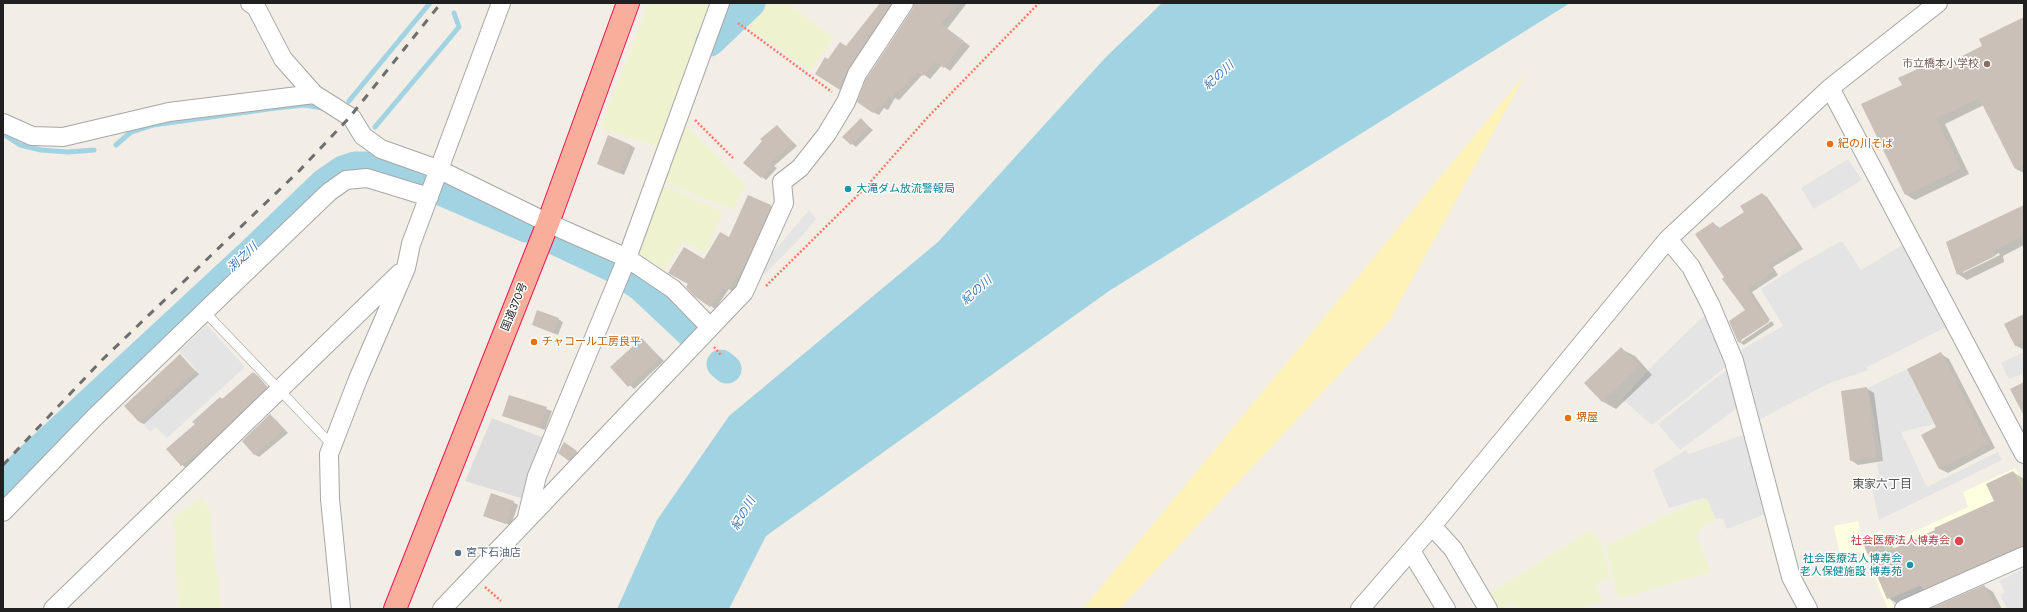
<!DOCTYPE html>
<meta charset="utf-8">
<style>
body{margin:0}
#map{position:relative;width:2027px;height:612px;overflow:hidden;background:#f2eee6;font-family:Jost,sans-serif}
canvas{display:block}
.frame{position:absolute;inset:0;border:4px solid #202020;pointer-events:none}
</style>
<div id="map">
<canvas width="2027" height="612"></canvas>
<div class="frame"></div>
</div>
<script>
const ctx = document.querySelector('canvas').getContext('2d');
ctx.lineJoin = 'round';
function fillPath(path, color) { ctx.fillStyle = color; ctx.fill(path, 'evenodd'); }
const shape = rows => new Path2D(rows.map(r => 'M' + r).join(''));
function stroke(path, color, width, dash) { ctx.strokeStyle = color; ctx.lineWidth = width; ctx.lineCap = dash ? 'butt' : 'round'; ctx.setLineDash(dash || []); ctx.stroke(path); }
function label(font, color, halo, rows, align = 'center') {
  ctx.font = font + ' Jost,"Noto Sans JP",sans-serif'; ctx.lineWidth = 3; ctx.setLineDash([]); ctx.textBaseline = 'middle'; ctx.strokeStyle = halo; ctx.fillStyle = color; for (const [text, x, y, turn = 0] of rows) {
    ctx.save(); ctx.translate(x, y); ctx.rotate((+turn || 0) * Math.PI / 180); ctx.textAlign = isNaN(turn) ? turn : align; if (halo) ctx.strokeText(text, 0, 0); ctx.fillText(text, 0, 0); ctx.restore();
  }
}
fillPath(shape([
 [492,418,549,440,527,500,465,481]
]), '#dedddd');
fillPath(shape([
 [2015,468,2024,484,2024,551,1891,609,1888,609,1864,551,1840,555,1834,526,1858,521,1861,537,1882,531,1887,544,1968,507,1963,492]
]), '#feffe1');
fillPath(shape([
 [649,3,712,3,658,147,600,128],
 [762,3,787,3,834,38,810,70,741,22],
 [683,122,746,185,733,210,661,181],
 [661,184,723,212,705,253,682,241,665,270,635,252],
 [202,498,209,510,221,609,178,609,174,516],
 [1704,499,1707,499,1715,520,1706,524,1696,534,1711,572,1618,599,1606,546,1669,514],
 [1591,530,1601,543,1611,579,1596,584,1602,601,1580,609,1518,609,1515,603,1502,609,1495,609,1487,595]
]), '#eef2cf');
fillPath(shape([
 [1525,75,1389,321,1119,609,1083,609]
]), '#fff2b6');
fillPath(shape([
 [1848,159,1862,180,1814,209,1801,188],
 [809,210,816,219,801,237,765,274,757,271],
 [1842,241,1861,270,1904,244,1946,327,1867,367,1868,370,1830,383,1760,419,1741,350,1783,326,1761,289,1800,264],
 [1709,311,1727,366,1652,425,1622,399,1655,363],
 [207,325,245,367,167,438,156,427,150,432,143,424,199,373,179,351],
 [2024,352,2024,373,2009,379,2001,363],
 [1731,366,1741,405,1680,450,1658,424],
 [1907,369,1934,424,1901,432,1927,487,1998,452,2002,460,1879,520,1870,479,1879,477,1877,463,1883,462,1868,388],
 [1748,433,1768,513,1727,529,1723,518,1716,519,1707,499,1703,498,1669,508,1653,470,1686,450,1689,454],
 [2024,569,2024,609,2007,609,2000,595,2005,593,1999,581],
 [1921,585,1925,594,1895,607,1890,598]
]), '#e4e4e4');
fillPath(shape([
 [1162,3,1570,3,1109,291,766,536,729,609,617,609,657,520,729,416,938,242,1105,58]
]), '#a2d3e3');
fillPath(shape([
 [877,3,898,3,844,91,840,89,828,60,847,47,880,4],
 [927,3,967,3,947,29,970,46,950,71,942,65,930,79,923,74,899,100,895,98,888,110,884,108,879,115,873,112,867,79,915,5],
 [2024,18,2024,173,2016,169,1984,105,1945,124,1969,174,1915,200,1905,194,1903,85,1941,59,1949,64,1984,47],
 [861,120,873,130,856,147,844,137],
 [777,126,797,146,774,166,777,168,766,180,744,163],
 [630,145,635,148,624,175,603,166],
 [1762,194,1767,197,1803,249,1773,267,1778,275,1752,292,1770,320,1741,339,1741,342,1772,321,1774,325,1744,345,1739,342,1730,321,1746,311,1726,277,1713,223,1720,228,1745,212],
 [770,206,775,208,749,268,733,292,729,289,715,309,695,295,704,260],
 [2024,206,2024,245,2003,256,2004,262,1967,280,1958,274],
 [1999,253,2000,255,1963,273,1963,271],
 [2024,315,2024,350,2015,345],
 [558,319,563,322,558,335,538,327],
 [642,339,664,361,634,389,611,367],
 [1621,349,1635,356,1652,375,1616,409,1602,401],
 [1941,354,1949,359,1995,448,1948,473,1940,469,1937,427],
 [180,356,199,374,144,424,139,422],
 [254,373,258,376,271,391,186,468,182,465,196,424,221,398,223,399],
 [1866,388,1874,393,1883,461,1858,465,1851,460],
 [510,396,552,411,545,430,507,416],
 [270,415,274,418,288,433,259,457,254,454],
 [564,444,578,453,571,461,559,453],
 [2013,472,2024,479,2024,556,1900,605,1888,598,1880,535,1892,542,1894,549,1936,530,1996,501],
 [513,502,518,505,511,525,489,518],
 [1984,586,1993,592,2002,609,1933,609]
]), '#0003');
stroke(shape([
 [349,101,430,3],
 [375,127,459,27,454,13],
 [3,134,20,145,41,150,68,152,94,150],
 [116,145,131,132,153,125,276,108,305,105,322,108]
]), '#a2d3e3', 5);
stroke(shape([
 [710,42,751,3],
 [558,242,613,268,641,287,690,333],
 [721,364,727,369],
 [3,483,250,254,324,183,343,170,355,166,370,166,401,174,526,228]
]), '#a2d3e3', 29);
fillPath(shape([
 [880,3,891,3,848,68,840,90,815,74,825,57,828,59,840,42,846,46],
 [914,3,958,3,941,24,964,41,944,68,935,62,923,76,917,71,900,91,898,89,892,98,889,95,881,107,878,105,873,113,857,102,866,79,913,9],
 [2024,17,2024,165,2015,169,1979,98,1936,118,1960,169,1905,195,1861,104,1902,85,1898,78,1941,58,1944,65,1982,46,1979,39],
 [861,118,869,127,851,145,842,137],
 [777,125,793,143,770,163,772,165,761,178,743,163,762,141,760,139],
 [608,135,631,145,619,173,597,164],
 [1762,193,1798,246,1768,264,1773,271,1747,289,1769,322,1738,342,1729,321,1745,310,1722,279,1724,277,1695,234,1713,222,1718,229,1744,212,1740,206],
 [748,195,771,205,771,207,744,266,728,290,724,287,710,307,694,296,686,287,688,284,668,273,684,247,704,259,720,232,729,237],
 [2024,205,2024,235,1993,251,1995,256,1957,275,1946,242],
 [537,310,559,318,553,333,532,325],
 [2024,314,2024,341,2015,346,2004,324],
 [642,338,660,358,628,387,610,367],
 [1621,347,1639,366,1602,402,1584,383],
 [1941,352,1988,444,1939,469,1921,435,1936,427,1907,369],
 [180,354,195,371,139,422,124,406],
 [253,372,267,387,223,429,181,466,166,449,195,424,192,422,220,397,222,399],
 [2024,382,2024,416,2010,389],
 [1867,387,1876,457,1850,461,1841,391],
 [509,395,547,407,540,428,502,416],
 [270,414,283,430,254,455,242,441],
 [564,442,577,451,569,461,558,453],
 [2013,471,2024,491,2024,546,1923,589,1921,585,1887,599,1862,541,1880,534,1886,552,1935,530,1934,528,1994,501,1986,484],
 [491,493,514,501,506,524,483,516],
 [1984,585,1996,609,1932,609,1931,608]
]), '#cac0b8');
const service = shape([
 [205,312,332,445]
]);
const minor = shape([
 [250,3,256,7,283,59,314,94,352,118,363,136,381,149,440,170,548,223,627,258,673,289,709,326],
 [1830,88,2024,454],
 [3,123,32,136,63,137,169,112,314,94],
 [1668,239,1691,267,1711,306,1734,361,1791,577,1808,609],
 [3,512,95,417,329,192,346,180,367,178,429,197],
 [527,517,537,476,627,258,720,3],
 [1432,526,1453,549,1488,609],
 [1411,551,1446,609],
 [53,609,400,273],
 [341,609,330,499,329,454,358,379,406,268,411,244,501,3],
 [442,609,744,292,784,203,782,182,800,168,826,135,846,102,857,74,904,3],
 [1360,609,1432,526,1668,239,1830,88,1938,3],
 [1904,609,2024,556]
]);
const trunk = shape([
 [395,609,548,223,628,3]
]);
stroke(service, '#a7a7a7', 10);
stroke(minor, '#a7a7a7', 20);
stroke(trunk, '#ed155a', 24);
stroke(shape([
 [738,23,832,92],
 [695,120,733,158],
 [766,286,866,187,926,119,1039,3],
 [714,347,721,355],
 [485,587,501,601]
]), '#ff7c69', 2.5, [2, 2]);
stroke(service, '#fff', 9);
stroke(minor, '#fff', 18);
stroke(trunk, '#f8ae9a', 22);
stroke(shape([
 [3,465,102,360,299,171,349,118,441,3]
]), '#6e6e6e', 3, [8, 8]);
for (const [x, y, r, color] of [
 [1987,64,4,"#8d6e63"],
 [1830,144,4,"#e8710a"],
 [848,189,4,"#0f9aa8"],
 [534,342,4,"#e8710a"],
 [1568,418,4,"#e8710a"],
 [1959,541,5,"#e0444e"],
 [458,553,4,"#5c6f8a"],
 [1910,565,4,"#0f9aa8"]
]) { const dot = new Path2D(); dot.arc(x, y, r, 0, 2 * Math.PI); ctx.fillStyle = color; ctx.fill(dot); stroke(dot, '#fff', 1.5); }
label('11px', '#785e54', '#fff', [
 ["市立橋本小学校",1979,64]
], 'right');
label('11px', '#c56008', '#fff', [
 ["紀の川そば",1838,144],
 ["チャコール工房良平",542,342],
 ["堺屋",1576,418]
], 'left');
label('11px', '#0d838f', '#fff', [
 ["大滝ダム放流警報局",856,189],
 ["社会医療法人博寿会",1902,559,"right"],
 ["老人保健施設 博寿苑",1902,572,"right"]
], 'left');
label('11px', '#202020', '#fff', [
 ["国道370号",515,307,-68]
]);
label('11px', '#be3a42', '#fff', [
 ["社会医療法人博寿会",1950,541]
], 'right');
label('11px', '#4e5e75', '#fff', [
 ["宮下石油店",466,553]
], 'left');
label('italic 12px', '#4076b2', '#fff', [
 ["紀の川",1219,76,-42],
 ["渕之川",243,258,-43],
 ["紀の川",977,291,-42],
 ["紀の川",744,514,-60]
]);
label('12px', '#535353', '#fff', [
 ["東家六丁目",1882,485]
]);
</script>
